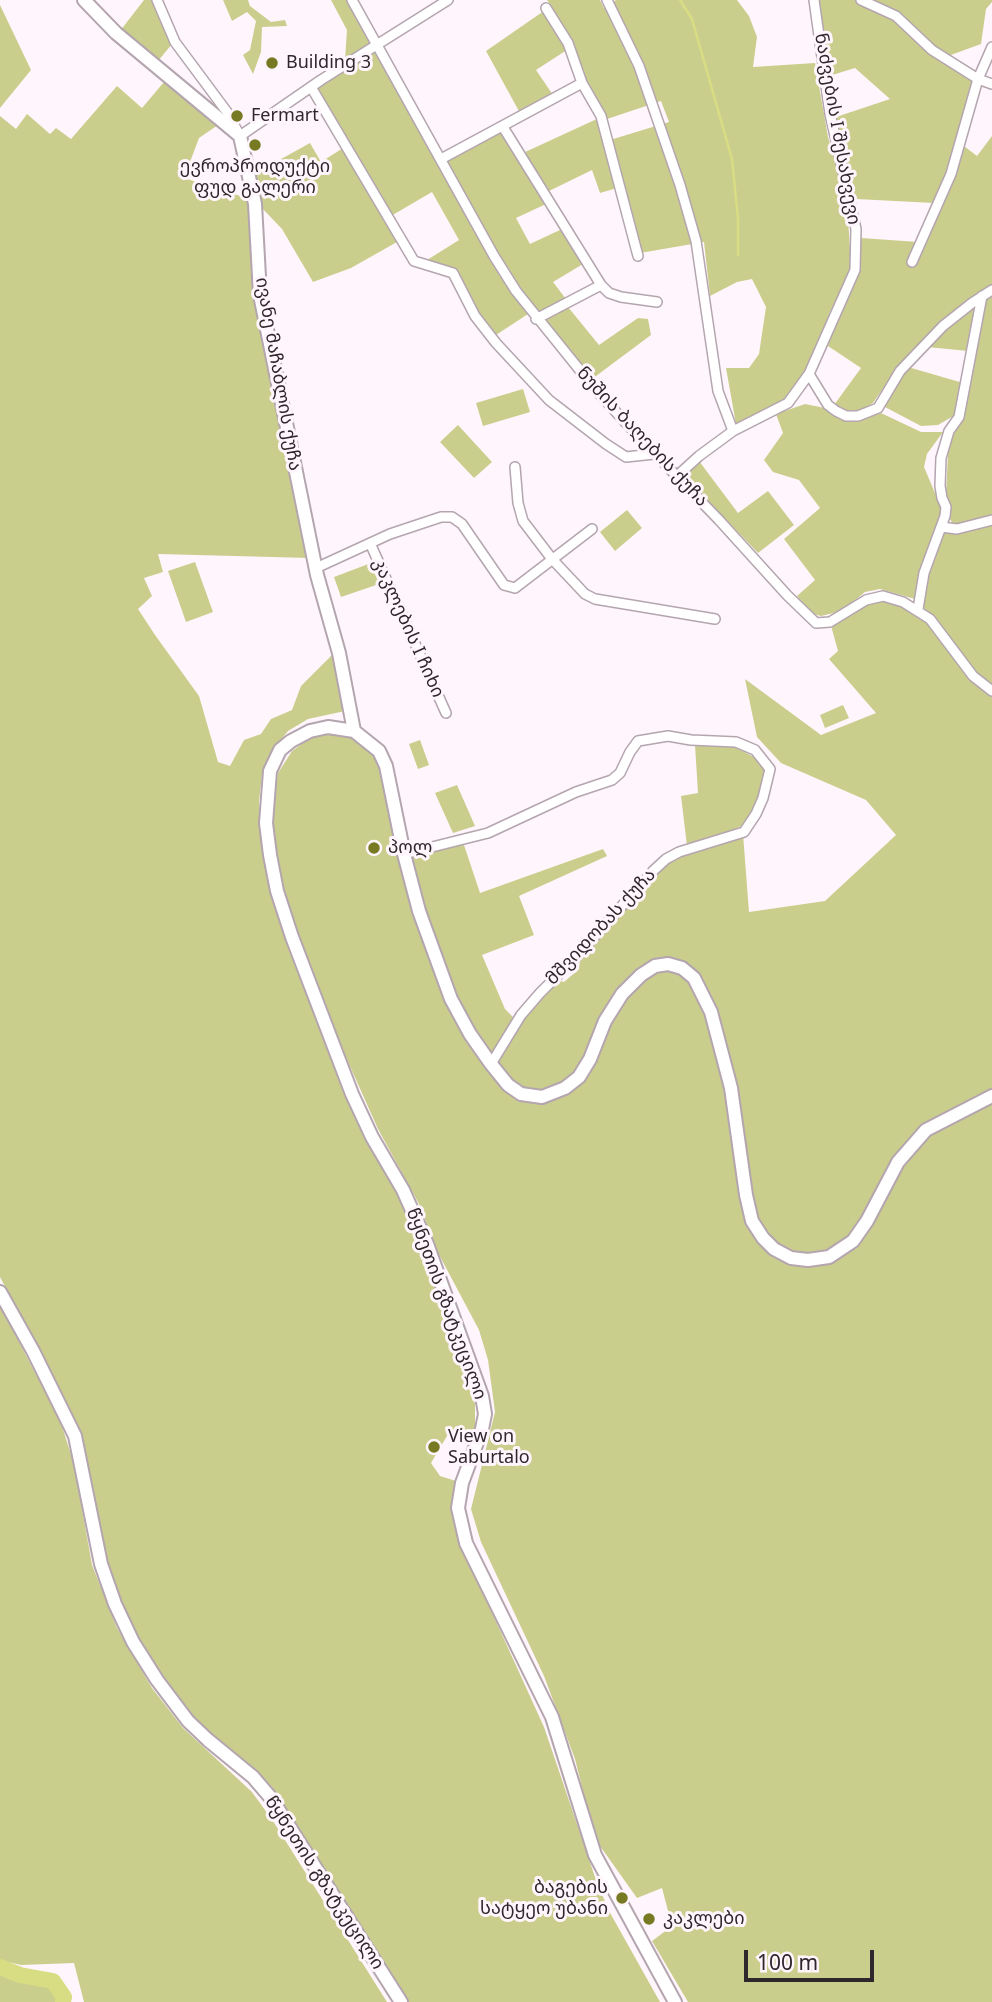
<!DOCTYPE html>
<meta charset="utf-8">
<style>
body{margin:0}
#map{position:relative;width:992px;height:2002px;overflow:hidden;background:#fff5fc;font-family:"Noto Sans",sans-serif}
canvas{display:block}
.scale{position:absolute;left:744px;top:1950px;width:130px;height:32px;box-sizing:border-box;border:4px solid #2e282c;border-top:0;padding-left:9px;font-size:21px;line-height:24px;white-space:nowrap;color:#2e282c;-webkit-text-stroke:5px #fff5fc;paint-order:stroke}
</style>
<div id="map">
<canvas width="992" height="2002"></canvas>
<div class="scale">100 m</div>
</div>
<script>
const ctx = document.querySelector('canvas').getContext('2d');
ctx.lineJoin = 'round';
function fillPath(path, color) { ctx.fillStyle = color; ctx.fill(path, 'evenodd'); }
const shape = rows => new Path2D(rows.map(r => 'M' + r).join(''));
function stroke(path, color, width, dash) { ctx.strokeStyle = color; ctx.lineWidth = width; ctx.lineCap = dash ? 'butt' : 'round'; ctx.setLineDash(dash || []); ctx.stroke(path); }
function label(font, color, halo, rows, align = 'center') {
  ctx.font = font + ' "Noto Sans","Noto Sans Georgian",sans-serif'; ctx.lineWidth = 6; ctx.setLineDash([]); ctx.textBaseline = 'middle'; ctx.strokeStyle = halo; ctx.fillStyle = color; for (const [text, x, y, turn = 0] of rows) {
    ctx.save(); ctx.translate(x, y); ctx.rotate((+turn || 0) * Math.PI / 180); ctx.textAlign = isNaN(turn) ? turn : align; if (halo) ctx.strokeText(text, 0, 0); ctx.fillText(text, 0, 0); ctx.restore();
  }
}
fillPath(shape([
 [144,0,152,0,172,44,158,61,120,31],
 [223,0,248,0,250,6,271,22,285,20,287,26,262,27,261,52,253,74,243,55,250,50,256,21,247,12,232,21],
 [331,0,348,0,371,43,345,60,347,30],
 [547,0,600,0,604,8,616,0,737,0,749,16,757,37,753,67,815,63,828,137,847,200,851,268,829,314,817,350,806,372,784,401,736,424,726,368,749,368,759,354,766,307,752,279,737,282,710,296,704,242,640,253,610,140,669,122,661,101,607,119,586,81,573,46,536,70,553,95,520,113,486,51,551,6],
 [819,0,855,0,893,17,929,51,972,82,948,175,934,203,856,199,850,187,838,130,833,118,890,99,855,68,829,76],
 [870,0,992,0,992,2,986,9,981,44,948,56,933,48,891,10],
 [0,5,31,70,0,108],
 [376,50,500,276,528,314,496,335,477,313,455,268,427,260,459,240,432,192,391,216,317,88],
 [164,82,218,125,199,138,184,178,250,199,310,558,158,554,163,572,144,578,152,596,138,609,155,635,199,696,218,762,230,766,244,740,261,734,271,719,292,710,301,686,336,651,345,711,308,719,288,731,275,747,262,775,259,801,260,825,272,886,321,1033,347,1098,392,1179,466,1363,475,1404,475,1431,447,1436,431,1463,440,1476,456,1481,459,1533,479,1584,544,1727,596,1880,609,1911,660,2002,407,2002,272,1787,192,1716,165,1680,134,1631,112,1580,99,1530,88,1464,70,1410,0,1277,0,116,16,129,27,114,50,134,56,128,71,139,117,86,142,108],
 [599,118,617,188,600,193,592,170,547,192,523,153],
 [501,131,546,204,516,218,530,244,562,229,583,264,553,282,566,299,537,315,498,258,447,161],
 [992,136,992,285,955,310,933,329,884,387,873,403,861,411,851,412,841,410,834,405,861,368,828,346,837,316,860,267,861,238,918,242,909,263,913,267,955,172,964,146,977,156],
 [310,143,321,162,343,148,397,242,351,268,313,282,282,229,261,207,254,174],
 [992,293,992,517,959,525,953,524,950,519,946,494,948,453,951,429,961,421,984,298],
 [978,302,968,351,927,347,945,329],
 [568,307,599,345,638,318,648,319,651,335,592,379,541,319],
 [908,367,963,383,957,414,938,425,921,426,885,407,882,404,897,380],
 [523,389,530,412,483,426,476,403],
 [805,404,825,408,841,420,861,420,881,413,921,432,943,432,927,454,924,467,943,512,920,571,915,599,880,589,865,592,842,611,821,616,813,614,797,596,815,580,784,539,820,508,799,480,773,472,764,460,783,433,776,414],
 [458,425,492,462,474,478,440,442],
 [699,461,738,513,768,491,794,525,758,553,683,475],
 [627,510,642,528,615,551,600,532],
 [992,525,992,686,981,679,938,622,921,605,926,575,942,530,956,533],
 [195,562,213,612,186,622,168,571],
 [371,563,379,584,341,597,334,577],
 [883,596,918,609,992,691,992,2002,688,2002,652,1941,672,1926,662,1888,637,1898,595,1839,575,1759,544,1676,481,1542,471,1509,495,1412,488,1360,479,1330,436,1249,419,1204,378,1129,315,988,287,910,276,861,272,808,278,773,292,751,314,735,338,731,356,735,378,759,389,812,422,927,470,1034,404,854,464,845,480,893,603,849,607,856,519,896,534,935,482,955,505,1009,520,1024,557,980,564,982,579,969,580,959,667,864,675,859,714,847,743,834,749,912,825,901,896,835,866,800,781,763,757,737,745,679,821,735,876,713,829,659,838,651,830,622],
 [843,705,849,718,825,728,820,715],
 [420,740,429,765,418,769,409,744],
 [695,745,733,746,758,759,763,765,765,774,763,789,754,812,744,825,709,840,687,846,681,796,698,793],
 [457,785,475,826,453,833,435,793],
 [0,1305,61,1423,74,1464,92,1565,117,1628,152,1688,183,1728,252,1792,273,1821,387,2002,84,2002,74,1963,21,1965,0,1960],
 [0,1974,45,1985,57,1995,58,2002,0,2002]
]), '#cace8c');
stroke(shape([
 [680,0,692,19,732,159,738,219,738,255]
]), '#d8dd84', 2.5);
stroke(shape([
 [0,1967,20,1975,53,1981,64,1997,63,2002]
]), '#d8dd84', 16);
const street = shape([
 [157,0,175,42,227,112,240,136,321,80,448,0],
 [352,0,494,256,516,291,595,389,637,435,719,520,787,595,816,623,830,622,866,600,883,596,903,602,930,619,973,676,992,691],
 [607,0,639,66,680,185,696,241,718,391,733,431],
 [861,0,896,16,932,50,978,79,992,84],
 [546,8,568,43,582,83],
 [311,87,414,261,453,273,475,316,496,343,549,400,606,444,626,457,654,454],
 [503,127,601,285,609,293,621,297,657,302],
 [441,159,582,83,601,116,638,256],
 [912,262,951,174,978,79,992,47],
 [536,319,601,285],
 [809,374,828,405,836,411,846,416,858,416,878,408,900,371,943,326,972,303,992,290],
 [515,467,518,503,523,521,552,559,585,594,595,599,715,619],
 [677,476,699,456,733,431,788,403,809,374,855,270,856,229,830,114,814,0],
 [941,527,957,529,992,520],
 [370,543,446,713],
 [316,568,390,534,441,517,452,517,462,524,504,585,515,588,592,529],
 [918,609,924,573,945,516,946,507,942,498,940,486,941,458,949,431,959,417,982,296],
 [404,854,488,833,576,792,612,780,620,773,630,752,638,741,668,736,691,740,736,742,755,750,770,769,763,798,756,814,744,832,679,852,666,859,653,871,578,955,540,993,521,1015,491,1064]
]);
const secondary = shape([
 [84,0,116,33,240,136,255,204,260,295,317,575,339,653,354,731],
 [0,1292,33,1351,75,1436,101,1564,115,1604,133,1642,157,1680,188,1721,208,1740,253,1777,271,1798,401,2002],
 [675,2002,595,1855,552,1717,466,1543,458,1508,462,1483,482,1429,485,1414,482,1396,427,1244,403,1190,372,1137,352,1094,292,937,277,891,270,855,266,823,270,771,280,750,291,741,310,731,328,727,354,731,379,751,386,766,404,854,419,911,451,999,470,1034,491,1064,508,1085,521,1094,542,1097,565,1088,579,1077,590,1059,605,1021,622,994,641,975,655,966,668,964,682,968,694,978,711,1012,731,1088,746,1195,752,1221,763,1238,774,1249,791,1258,808,1260,829,1257,853,1241,867,1221,898,1162,926,1130,992,1096]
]);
stroke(street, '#b4a5af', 12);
stroke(secondary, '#b4a5af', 16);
stroke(street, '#fff', 9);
stroke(secondary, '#fff', 12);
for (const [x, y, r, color] of [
 [272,63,7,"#777a23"],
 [237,116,7,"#777a23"],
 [255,145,7,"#777a23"],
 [374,848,7,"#777a23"],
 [434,1447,7,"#777a23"],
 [622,1898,7,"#777a23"],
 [649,1919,7,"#777a23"]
]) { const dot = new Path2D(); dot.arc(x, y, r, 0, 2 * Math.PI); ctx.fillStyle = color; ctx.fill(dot); stroke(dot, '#fff5fc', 2.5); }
label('18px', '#2e282c', '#fff5fc', [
 ["Building 3",286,63],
 ["Fermart",251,116],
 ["ევროპროდუქტი",255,167,"center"],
 ["ფუდ გალერი",255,188,"center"],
 ["პოლ",388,848],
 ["View on",448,1437],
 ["Saburtalo",448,1458],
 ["ბაგების",608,1888,"right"],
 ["სატყეო უბანი",608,1909,"right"],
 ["კაკლები",663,1919]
], 'left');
label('18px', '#2e282c', '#fff5fc', [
 ["ნაძვების I შესახვევი",837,129,80],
 ["ივანე მაჩაბლის ქუჩა",278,374,80],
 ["ნუშის ბაღების ქუჩა",642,437,47],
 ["კაკლების I ჩიხი",408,628,66],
 ["მშვიდობას ქუჩა",601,927,-47],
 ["წყნეთის გზატკეცილი",446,1304,70],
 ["წყნეთის გზატკეცილი",324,1883,57]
]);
</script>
